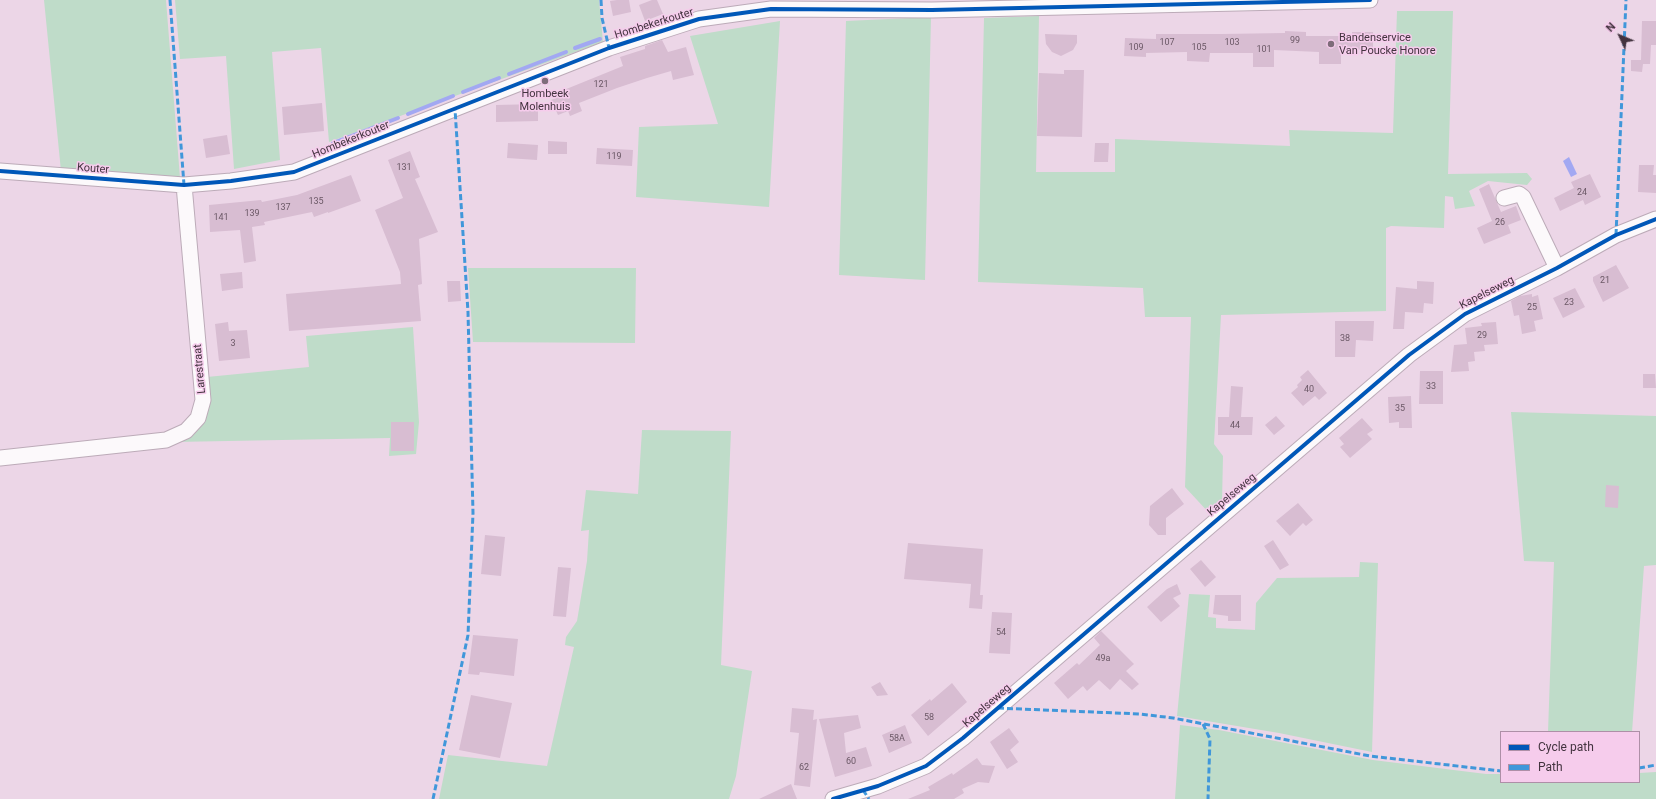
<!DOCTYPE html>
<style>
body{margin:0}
#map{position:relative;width:1656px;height:799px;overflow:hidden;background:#ecd6e7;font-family:Roboto,sans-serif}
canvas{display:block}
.legend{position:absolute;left:1500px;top:731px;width:140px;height:52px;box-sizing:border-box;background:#f6ccec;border:1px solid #ae8fa7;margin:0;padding:5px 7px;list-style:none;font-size:12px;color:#43333f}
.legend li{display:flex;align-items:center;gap:8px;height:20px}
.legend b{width:20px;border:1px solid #ae8fa7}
.north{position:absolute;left:1600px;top:16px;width:40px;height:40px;-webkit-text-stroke:3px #f6ccec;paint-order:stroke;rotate:314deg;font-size:11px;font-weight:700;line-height:16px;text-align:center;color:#43333f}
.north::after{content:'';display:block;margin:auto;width:14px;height:18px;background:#43333f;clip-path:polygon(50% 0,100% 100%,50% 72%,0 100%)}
</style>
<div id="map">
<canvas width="1656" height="799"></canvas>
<ul class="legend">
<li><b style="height:5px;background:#0057b8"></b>Cycle path</li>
<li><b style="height:5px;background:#4097da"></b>Path</li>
</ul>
<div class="north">N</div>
</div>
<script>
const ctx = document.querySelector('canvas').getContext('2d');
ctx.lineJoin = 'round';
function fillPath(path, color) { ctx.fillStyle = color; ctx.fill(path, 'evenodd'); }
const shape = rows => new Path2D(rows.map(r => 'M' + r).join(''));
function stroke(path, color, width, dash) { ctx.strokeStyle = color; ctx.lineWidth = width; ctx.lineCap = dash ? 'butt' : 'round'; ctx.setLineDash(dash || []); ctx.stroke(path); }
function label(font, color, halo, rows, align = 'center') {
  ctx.font = font + ' Roboto,sans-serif'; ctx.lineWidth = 3; ctx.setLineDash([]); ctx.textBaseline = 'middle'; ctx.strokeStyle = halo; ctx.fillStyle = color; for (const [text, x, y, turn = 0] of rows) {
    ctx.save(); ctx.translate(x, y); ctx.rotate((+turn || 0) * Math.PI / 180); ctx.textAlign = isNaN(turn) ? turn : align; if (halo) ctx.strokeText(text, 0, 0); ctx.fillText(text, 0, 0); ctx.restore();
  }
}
fillPath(shape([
 [44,0,166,0,180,178,61,171],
 [175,0,599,0,603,42,329,142,321,48,272,52,280,160,234,169,226,56,180,59],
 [1397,11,1453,11,1448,174,1527,173,1532,179,1527,185,1488,181,1469,191,1475,206,1455,209,1453,197,1445,196,1444,228,1391,226,1386,228,1386,311,1221,315,1214,444,1223,456,1222,502,1210,514,1185,487,1191,317,1145,317,1143,288,978,282,984,18,1039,16,1036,172,1115,172,1115,139,1290,146,1289,130,1393,133],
 [931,17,925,280,839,275,846,21],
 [780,21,769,207,636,197,639,127,718,124,690,36],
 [468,268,636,268,635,343,473,342],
 [413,327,419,422,416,454,389,456,390,438,174,442,188,433,207,377,309,367,306,336],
 [1511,412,1656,416,1656,565,1644,566,1632,732,1548,732,1554,562,1524,561],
 [642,430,731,431,721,665,752,671,736,776,729,799,439,799,448,755,547,766,574,647,565,645,566,637,577,621,587,561,589,530,581,531,586,490,638,494],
 [1360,562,1378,563,1372,752,1279,733,1177,716,1189,594,1210,595,1208,617,1216,618,1216,628,1255,630,1256,603,1277,578,1359,577],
 [1180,725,1219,730,1373,760,1486,774,1501,774,1501,782,1639,782,1639,773,1656,772,1656,799,1175,799]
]), '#bfdcc9');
fillPath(shape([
 [1569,157,1577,174,1571,177,1563,161]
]), '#a2a8f2');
stroke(shape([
 [575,48,600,39],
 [509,74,566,52],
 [463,92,499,78],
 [408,114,453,96],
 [333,143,398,118]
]), '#a2a8f2', 4);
fillPath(shape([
 [617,0,629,0,631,12,613,16,610,1],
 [652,0,657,0,663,14,645,21,639,5],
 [1642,21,1656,21,1656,45,1651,45,1650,64,1643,64,1642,72,1631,71,1631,60,1641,60],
 [1285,31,1306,32,1306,36,1352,36,1352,32,1373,32,1373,50,1341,49,1341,64,1319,64,1319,52,1274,50,1274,67,1253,67,1253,53,1210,53,1209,62,1187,61,1187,52,1146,53,1146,57,1124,56,1125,38,1156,39,1156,34,1222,34,1285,33],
 [1045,34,1077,35,1077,43,1073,50,1061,56,1052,52,1046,44],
 [662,40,668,52,686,47,694,75,673,80,671,71,647,78,617,88,579,103,582,111,570,116,568,111,558,115,551,100,556,98,554,94,623,66,620,57,645,49,645,46],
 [1064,70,1084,70,1082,137,1037,136,1039,73,1064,74],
 [322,103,324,131,284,135,282,107],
 [538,104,538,121,496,122,496,105],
 [227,135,230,154,206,158,203,139],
 [548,141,567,142,567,154,548,154],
 [508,143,538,145,537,160,507,158],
 [1095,143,1109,143,1108,162,1094,162],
 [597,148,633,150,632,166,596,164],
 [410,151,420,177,415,179,438,232,419,239,422,284,418,285,421,321,289,331,286,294,401,284,400,272,375,210,403,198,388,160],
 [1639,165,1654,165,1653,175,1656,175,1656,193,1638,192],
 [1590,174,1601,197,1585,205,1583,200,1560,211,1554,198,1574,188,1571,182],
 [351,175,361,201,328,213,328,212,314,217,312,212,264,222,265,225,252,227,256,261,244,263,240,230,210,232,209,205,261,200,262,202,297,195],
 [1489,184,1501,212,1516,206,1521,220,1508,225,1511,233,1484,244,1477,228,1492,221,1479,189],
 [1616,265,1629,288,1603,302,1593,281,1593,277],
 [242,272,243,288,222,291,220,274],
 [447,281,460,281,461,301,448,302],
 [1417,281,1434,282,1433,304,1424,303,1423,313,1405,312,1404,329,1393,329,1396,287,1417,289],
 [1575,288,1585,307,1563,318,1553,298],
 [1532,294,1532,297,1538,295,1543,319,1534,321,1536,331,1522,334,1519,315,1514,316,1511,301,1520,296],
 [1335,321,1374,321,1373,341,1356,340,1355,357,1335,357],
 [228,322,229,331,247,330,250,358,219,361,215,324],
 [1496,322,1498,344,1484,345,1485,351,1474,352,1475,361,1468,362,1469,371,1451,372,1454,345,1467,344,1465,328,1482,326,1481,323],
 [1308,370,1327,393,1319,400,1315,396,1303,406,1291,393,1298,387,1297,385,1302,380,1300,377],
 [1420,371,1443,371,1443,404,1419,404],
 [1643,374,1655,374,1656,388,1643,388],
 [1231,386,1243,387,1241,417,1253,417,1252,435,1218,435,1218,417,1229,417],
 [1411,396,1412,428,1399,428,1399,422,1389,423,1388,397],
 [1276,416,1285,426,1274,435,1265,425],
 [1362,418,1373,430,1367,434,1372,439,1350,458,1340,447,1344,444,1339,438],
 [391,422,414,422,414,451,391,451],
 [1606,485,1619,486,1618,508,1605,507],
 [1172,488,1184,504,1166,518,1166,535,1158,535,1149,525,1150,506],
 [1298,503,1313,520,1306,526,1303,523,1290,536,1276,521],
 [485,535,505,537,501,576,481,574],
 [1273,540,1289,565,1280,570,1264,546],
 [908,543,983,549,980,595,983,595,982,609,969,608,971,584,904,579],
 [1201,560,1216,577,1205,587,1190,569],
 [558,567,571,568,566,617,553,616],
 [1177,584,1181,594,1173,598,1180,606,1161,622,1147,607,1167,589],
 [1215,595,1241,595,1241,621,1228,621,1228,616,1213,614],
 [992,612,1012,613,1010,654,989,653],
 [1101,631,1134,664,1126,671,1139,684,1132,690,1120,679,1110,690,1099,680,1087,691,1083,686,1068,699,1054,683,1077,663,1079,665,1100,645,1094,638],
 [473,635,518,639,514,676,480,672,479,675,468,674],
 [880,682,888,695,877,696,871,687],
 [952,683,967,702,928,736,911,715,930,699,931,701],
 [471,695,512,703,500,758,459,750],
 [792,708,814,710,813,720,817,719,810,787,794,785,799,733,790,732],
 [858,715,861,728,844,733,846,753,866,747,872,766,835,777,819,719],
 [905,725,912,743,889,753,882,735],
 [1009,728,1019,742,1010,750,1018,762,1007,769,990,742],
 [977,758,982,765,995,766,989,783,978,782,962,789,964,793,954,799,908,799,930,790,928,787,952,773,953,775],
 [791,784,797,799,759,799]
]), '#d8bdd2');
const minor = shape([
 [0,171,184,185,231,181,294,172,609,48,699,19,771,9,932,10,1370,0],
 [1504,198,1519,194,1523,197,1557,268],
 [0,458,166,440,186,431,198,418,203,400,184,185],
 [833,799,878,786,926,766,963,738,1409,355,1465,314,1557,268,1616,235,1656,219]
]);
stroke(minor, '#bcabb8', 17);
stroke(minor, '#fcf9fb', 15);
stroke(shape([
 [170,0,184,185],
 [601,0,602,18,609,48],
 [1616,235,1626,0],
 [998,708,1140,714,1173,718,1370,756,1501,771],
 [1203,724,1210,739,1208,799],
 [1639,768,1656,765],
 [863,790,869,799],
 [433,799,468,635,473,513,468,312,455,109]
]), '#4097da', 3, [6, 3]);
stroke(shape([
 [0,171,184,185,231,181,294,172,609,48,699,19,771,9,932,10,1370,0],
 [833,799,878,786,926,766,963,738,1409,355,1465,314,1557,268,1616,235,1656,219]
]), '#0057b8', 4);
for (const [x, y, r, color] of [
 [1331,44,4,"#7e6c7a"],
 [545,81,4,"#7e6c7a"]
]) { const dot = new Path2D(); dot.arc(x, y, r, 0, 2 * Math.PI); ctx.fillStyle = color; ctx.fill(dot); stroke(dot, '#f6ccec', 1.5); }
label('9px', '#6b5866', null, [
 ["99",1295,41],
 ["107",1167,43],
 ["103",1232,43],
 ["109",1136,48],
 ["105",1199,48],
 ["101",1264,50],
 ["121",601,85],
 ["119",614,157],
 ["131",404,168],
 ["24",1582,193],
 ["135",316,202],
 ["137",283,208],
 ["139",252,214],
 ["141",221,218],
 ["26",1500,223],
 ["21",1605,281],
 ["23",1569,303],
 ["25",1532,308],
 ["29",1482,336],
 ["38",1345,339],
 ["3",233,344],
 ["33",1431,387],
 ["40",1309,390],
 ["35",1400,409],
 ["44",1235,426],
 ["54",1001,633],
 ["49a",1103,659],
 ["58",929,718],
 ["58A",897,739],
 ["60",851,762],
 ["62",804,768]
]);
label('11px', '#43333f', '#f6ccec', [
 ["Hombekerkouter",654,24,-17],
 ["Hombekerkouter",351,140,-22],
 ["Kouter",93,169,5],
 ["Kapelseweg",1487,293,-27],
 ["Larestraat",200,369,-95],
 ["Kapelseweg",1232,495,-40],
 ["Kapelseweg",987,706,-41]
]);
label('11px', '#43333f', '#f6ccec', [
 ["Bandenservice",1339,38],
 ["Van Poucke Honore",1339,51],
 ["Hombeek",545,94,"center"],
 ["Molenhuis",545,107,"center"]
], 'left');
</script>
